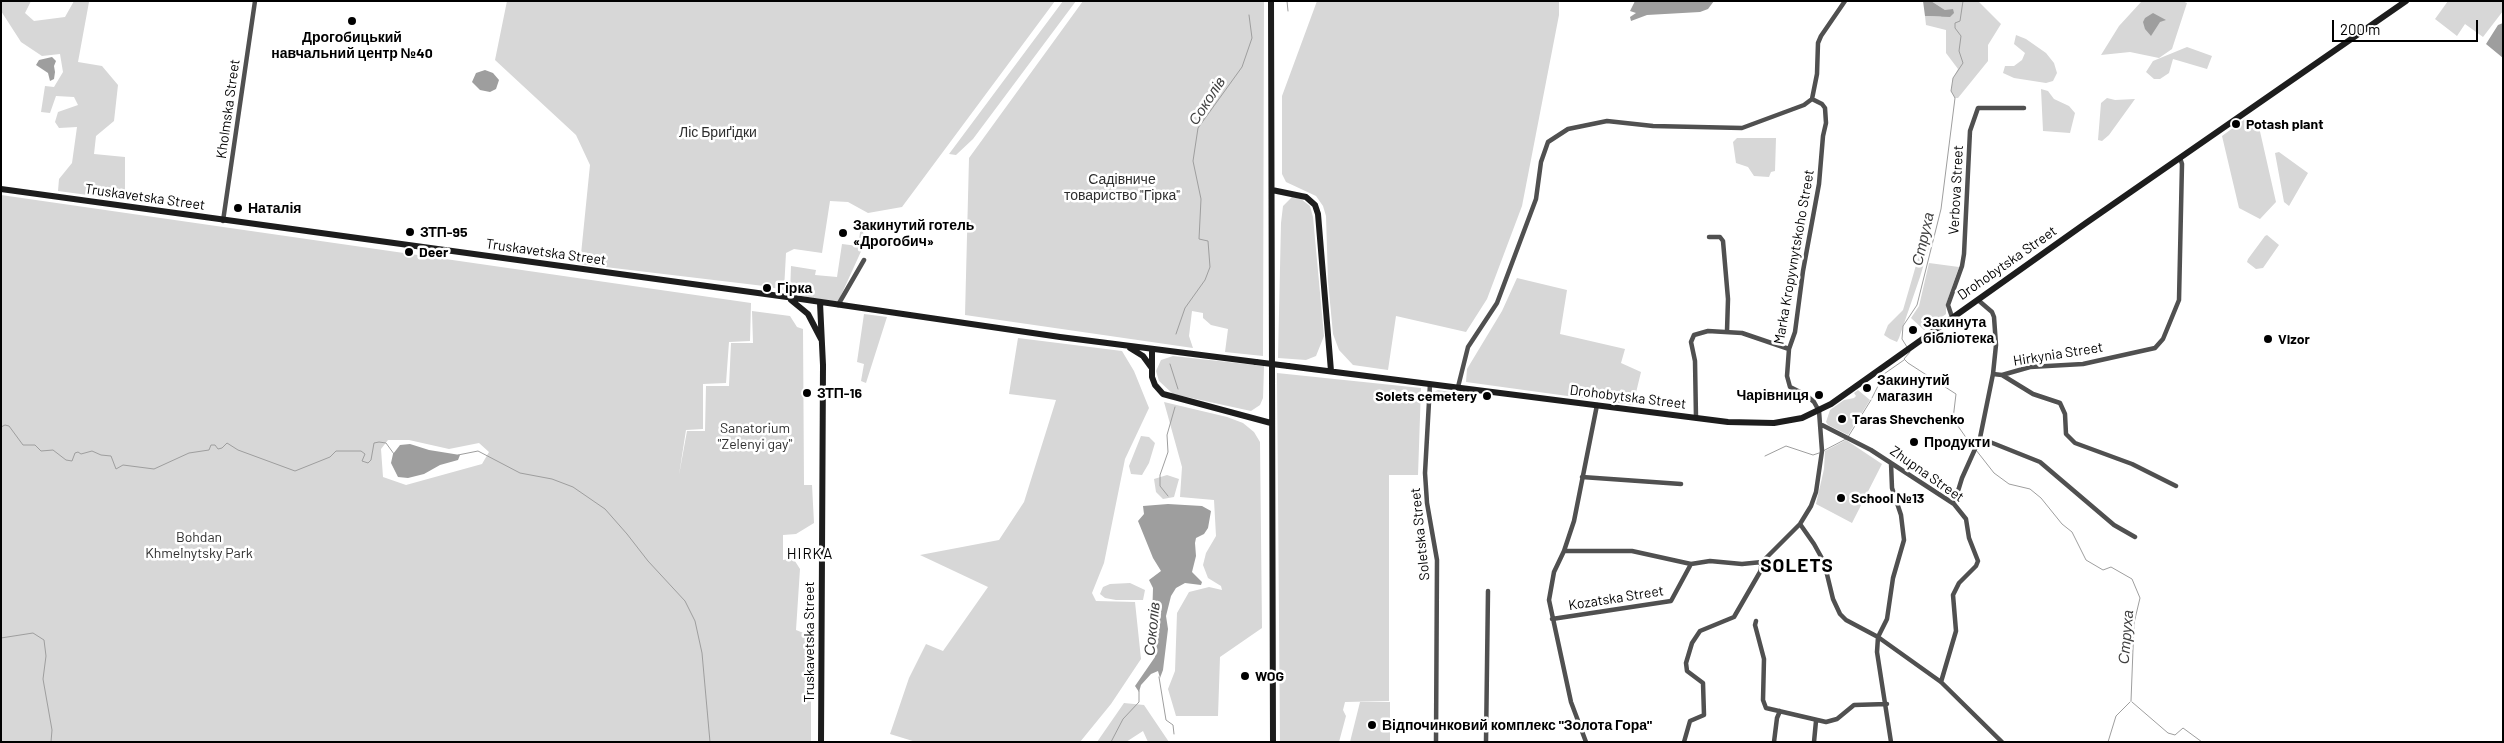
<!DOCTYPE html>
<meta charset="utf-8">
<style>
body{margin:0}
#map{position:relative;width:2504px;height:743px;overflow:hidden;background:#fff;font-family:Barlow,sans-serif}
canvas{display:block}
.frame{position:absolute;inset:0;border:2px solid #000;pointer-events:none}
.scale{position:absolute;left:2332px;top:20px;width:146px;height:22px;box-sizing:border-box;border:2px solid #000;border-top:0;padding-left:6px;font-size:15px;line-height:18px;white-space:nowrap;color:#000;-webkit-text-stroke:4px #fff;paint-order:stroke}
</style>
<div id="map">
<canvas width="2504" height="743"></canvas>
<div class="frame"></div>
<div class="scale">200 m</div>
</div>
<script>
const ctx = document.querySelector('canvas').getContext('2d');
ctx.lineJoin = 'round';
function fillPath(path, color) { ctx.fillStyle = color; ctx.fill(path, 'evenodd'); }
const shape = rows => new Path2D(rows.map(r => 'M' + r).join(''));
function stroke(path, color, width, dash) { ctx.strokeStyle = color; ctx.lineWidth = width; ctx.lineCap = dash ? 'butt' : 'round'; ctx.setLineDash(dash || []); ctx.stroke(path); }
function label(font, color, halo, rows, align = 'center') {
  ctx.font = font + ' Barlow,sans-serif'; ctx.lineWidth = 5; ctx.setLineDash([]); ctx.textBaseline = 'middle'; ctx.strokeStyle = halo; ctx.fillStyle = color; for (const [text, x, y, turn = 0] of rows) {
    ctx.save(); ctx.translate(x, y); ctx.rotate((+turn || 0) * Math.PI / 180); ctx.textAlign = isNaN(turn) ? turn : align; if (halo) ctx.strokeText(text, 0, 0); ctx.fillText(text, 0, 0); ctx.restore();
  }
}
fillPath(shape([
 [1,1,31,1,25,13,34,21,65,17,74,1,89,2,78,62,102,66,118,85,114,121,96,136,94,154,125,157,125,200,58,191,59,179,72,163,77,127,59,128,55,122,58,112,78,105,74,97,56,96,50,113,41,112,45,86,54,87,63,72,60,54,42,56,21,42,1,11],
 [507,1,1055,1,902,207,868,213,848,202,830,201,822,253,794,249,786,253,784,290,764,286,580,264,590,165,576,135,495,60],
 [1063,1,1076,1,973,139,956,155,949,154],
 [1083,1,1264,1,1263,356,1225,352,1228,329,1211,325,1203,318,1203,313,1192,311,1189,336,1193,348,965,315,969,158],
 [1317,1,1559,1,1559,15,1522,206,1487,299,1466,332,1396,316,1388,370,1353,365,1339,350,1333,334,1328,281,1326,216,1323,206,1316,196,1286,182,1282,174,1282,96],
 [1931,1,1978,1,2001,24,1988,45,1988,61,1958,98,1955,98,1951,91,1953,78,1958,69,1946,53,1946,30,1926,25,1925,16,1941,17,1945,10],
 [2182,1,2187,3,2172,49,2159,58,2130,52,2101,55,2119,26,2141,2],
 [2448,1,2503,1,2503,11,2483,37,2465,24,2457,36,2435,19],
 [2016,35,2026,39,2046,53,2054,63,2057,73,2053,81,2046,83,2014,78,2003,73,2005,66,2014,66,2022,60,2025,53,2014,44],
 [2187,47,2212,56,2207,69,2173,59,2169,73,2160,79,2154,79,2146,72,2153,61],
 [2041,89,2048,91,2054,99,2069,106,2075,113,2070,133,2043,131],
 [2107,98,2115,100,2135,99,2109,135,2102,141,2098,140,2101,103],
 [2245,119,2259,127,2276,202,2260,219,2239,208,2222,136],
 [1737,138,1776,138,1775,171,1771,172,1769,177,1754,176,1748,167,1736,163,1733,142],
 [2279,152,2308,173,2289,206,2284,202,2275,153],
 [1,195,751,303,750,341,729,342,726,383,703,384,703,429,686,430,679,475,687,431,705,431,706,386,729,386,731,343,753,343,752,311,790,316,797,327,803,329,804,485,812,485,814,523,796,534,783,535,783,560,793,558,800,569,796,630,806,634,811,655,811,742,1,742],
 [388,440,409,440,449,449,479,443,489,452,482,464,406,485,383,477,381,449],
 [1292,197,1301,199,1310,206,1313,217,1324,336,1316,356,1306,360,1278,358,1281,223,1283,206],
 [861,226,865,238,863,247,838,302,790,294,791,266,816,270,815,275,837,277,842,244,858,246],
 [2267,235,2279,245,2263,268,2256,269,2247,262,2248,259,2265,236],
 [1928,244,1929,247,1920,277,1899,338,1897,342,1890,339,1884,335,1888,325,1903,310,1921,248],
 [1929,263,1959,267,1946,304,1946,314,1924,330,1911,318,1919,306],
 [1517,278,1567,290,1560,334,1625,349,1621,363,1641,372,1633,405,1466,382,1467,369,1502,311],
 [864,314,887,317,866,383,861,381,864,364,857,362],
 [1018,338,1122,351,1134,371,1149,408,1125,459,1104,563,1092,593,1096,601,1135,602,1141,659,1111,704,1080,742,916,742,890,734,909,678,926,644,943,651,988,587,920,555,999,540,1024,502,1056,400,1009,394],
 [1173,356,1264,366,1263,398,1260,405,1251,411,1173,394,1159,381,1156,371,1161,360],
 [1277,373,1421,388,1418,475,1389,475,1389,701,1345,702,1343,710,1346,716,1339,742,1280,742],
 [1438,390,1468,395,1468,403,1435,396,1434,392],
 [1858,390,1870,400,1848,435,1828,425,1826,422,1830,410,1844,400,1854,398,1856,396,1854,393],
 [1164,402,1227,417,1243,423,1254,432,1260,442,1262,628,1220,657,1218,716,1176,716,1168,689,1175,671,1177,613,1189,592,1209,587,1222,590,1221,586,1208,578,1203,565,1206,553,1216,536,1214,500,1180,497,1182,467],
 [1141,436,1149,437,1155,443,1149,463,1142,475,1131,474,1129,466],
 [1846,440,1882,464,1852,523,1816,504,1824,469,1825,451],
 [1167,475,1179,479,1174,497,1163,499,1156,492,1154,479],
 [1130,583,1145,590,1143,600,1116,600,1105,598,1100,594,1103,587,1110,584],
 [1360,702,1390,702,1390,742,1350,742],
 [1124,703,1144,705,1169,742,1148,742,1143,731,1126,742,1097,742]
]), '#d7d7d7');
fillPath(shape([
 [1635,1,1714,1,1708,9,1700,12,1647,15,1631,21,1630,17,1636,13,1630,11],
 [1923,1,1931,1,1945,10,1953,9,1954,13,1950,17,1925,16],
 [2153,13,2166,20,2160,22,2151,36,2145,29,2143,22,2145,18],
 [2503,23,2503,58,2486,44,2498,25],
 [52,57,56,61,54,66,55,72,54,79,50,81,48,73,36,65,39,60],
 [485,70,493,73,499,80,496,89,490,92,480,90,472,82,476,73],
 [410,444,429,450,460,455,458,460,440,465,424,474,408,478,398,477,391,463,393,454,400,445],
 [1168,504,1202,506,1211,511,1208,528,1204,534,1196,538,1195,543,1196,556,1192,572,1202,582,1201,585,1185,583,1176,588,1171,596,1166,616,1168,629,1163,670,1160,678,1158,671,1151,674,1141,685,1139,692,1135,686,1155,657,1157,641,1157,631,1152,621,1153,588,1149,580,1161,571,1153,558,1138,521,1144,514,1143,506]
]), '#9e9e9e');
stroke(shape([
 [1287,1,1288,11],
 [1176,334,1185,308,1205,280,1210,267,1208,241,1199,239,1201,199,1193,161,1198,128,1242,67,1252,38,1249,15],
 [1907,347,1902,339,1903,326,1917,305,1941,209,1955,98,1951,91,1953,78,1963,63,1959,51,1961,36,1955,28,1955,23,1960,21,1963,1],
 [1910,352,1904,359,1908,363,1956,394,1953,419,1972,446],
 [1170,364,1178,389],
 [1872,398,1884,374,1904,360],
 [1,427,5,425,9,426,23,445,35,445,41,451,53,450,66,460,72,461,75,453,78,452,81,454,92,451,101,455,111,456,116,469,123,465,154,469,189,453,209,450,211,445,215,445,218,449,222,448,227,443,238,450,295,471,330,457,336,451,361,451,365,454,362,461,368,463,371,460,374,443,379,442,386,443,394,454],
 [1848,437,1871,400],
 [1976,450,1994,473,2009,484,2030,489,2041,498,2062,524,2072,532,2086,560,2103,570,2111,567,2132,579,2140,598,2134,623,2131,701],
 [1823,451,1846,439],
 [458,455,478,451,520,473,552,479,573,487,605,509,627,534,648,561,685,601,695,621,702,653,710,742],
 [1765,456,1786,446,1813,455,1819,453],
 [1168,496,1160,486,1160,475,1168,452,1167,435,1175,407],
 [1,638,33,633,44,640,46,656,43,679,52,730,51,742],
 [1159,677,1166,720,1173,725,1174,734],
 [2132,702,2168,733,2175,735,2183,728,2202,742],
 [1111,742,1123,719,1139,702,1139,691],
 [2108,742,2116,716,2130,702]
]), '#9e9e9e', 1);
stroke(shape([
 [223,221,255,1],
 [1709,237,1720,237,1723,241,1728,299,1727,331],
 [1978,300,1992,312,1994,317,1996,345,1993,374],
 [838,305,864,260],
 [1952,317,1948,305,1962,266,1964,254,1970,131,1978,108,2024,108],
 [2002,375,2033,394,2060,403,2065,414,2066,434,2075,443,2132,464,2176,486],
 [1430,384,1425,473,1427,503,1437,560,1436,742],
 [1458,387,1468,347,1497,303,1536,199,1541,162,1548,142,1568,129,1607,121,1653,126,1742,128,1804,105,1812,99,1817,74,1818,43,1821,36,1845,1],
 [1696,418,1695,361,1691,342,1694,335,1708,331,1742,333,1789,349],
 [1822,425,1871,450,1954,504,1966,519,1969,538,1978,561,1976,566,1959,583,1953,595,1956,631,1941,682],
 [1980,438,2040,462,2114,525,2135,537],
 [1891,463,1892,488,1901,515,1904,540,1893,578,1887,619,1878,637,1941,682,2002,742],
 [1582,477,1681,484],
 [1954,504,1962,478,1980,438,1993,374,2002,375,2030,367,2083,364,2155,348,2163,339,2179,300,2182,164,2180,158],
 [1800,524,1814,544,1824,562,1833,599,1840,614,1846,620,1878,637,1877,652,1891,742],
 [1564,551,1632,551,1691,564,1710,561,1742,564,1762,562],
 [1552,619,1671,601,1691,564],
 [1756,621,1755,625,1764,659,1763,700,1766,708,1826,722,1837,719,1854,705,1887,704],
 [1486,742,1488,591],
 [1586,742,1571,702,1549,600,1554,572,1564,551,1574,521,1597,405],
 [1684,742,1690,721,1704,715,1703,683,1687,671,1686,663,1692,643,1700,631,1734,617,1760,572,1762,562,1800,524,1811,506,1816,492,1822,451,1819,411,1814,402,1806,395,1790,387,1787,376,1789,349,1795,332,1803,271,1819,184,1823,136,1826,123,1825,108,1822,104,1812,99],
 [1774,742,1777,718,1780,711],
 [1814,742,1816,721]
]), '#505050', 4.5);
stroke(shape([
 [1271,1,1273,742],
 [1,189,787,297,1060,337,1256,362],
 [1272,190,1306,197,1315,205,1318,214,1331,371],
 [791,300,808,314,821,339],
 [820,303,823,365,821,742],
 [1130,348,1143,356,1151,367],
 [1152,349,1152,377,1155,385,1163,394,1271,423],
 [1288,366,1728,422,1774,423,1802,418,1831,404,2086,223,2406,1]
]), '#1d1d1d', 6);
stroke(shape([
 [1256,362,1288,366]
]), '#1d1d1d', 6);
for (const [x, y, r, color] of [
 [352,21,5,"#000"],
 [2236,124,5,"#000"],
 [238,208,5,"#000"],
 [410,232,5,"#000"],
 [843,233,5,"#000"],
 [409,252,5,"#000"],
 [767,288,5,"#000"],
 [1913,330,5,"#000"],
 [2268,339,5,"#000"],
 [1867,388,5,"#000"],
 [807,393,5,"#000"],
 [1819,395,5,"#000"],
 [1487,396,5,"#000"],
 [1842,419,5,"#000"],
 [1914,442,5,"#000"],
 [1841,498,5,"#000"],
 [1245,676,5,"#000"],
 [1372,725,5,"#000"]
]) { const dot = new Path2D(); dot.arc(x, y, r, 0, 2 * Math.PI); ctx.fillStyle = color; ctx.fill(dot); stroke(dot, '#fff', 2); }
label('bold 14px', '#000', '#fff', [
 ["Дрогобицький",352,37,"center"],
 ["навчальний центр №40",352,53,"center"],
 ["Potash plant",2246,124],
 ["Наталія",248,208],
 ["Закинутий готель",853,225],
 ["«Дрогобич»",853,241],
 ["ЗТП-95",420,232],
 ["Deer",419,252],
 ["Гірка",777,288],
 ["Закинута",1923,322],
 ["бібліотека",1923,338],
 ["Vizor",2278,339],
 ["Закинутий",1877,380],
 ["магазин",1877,396],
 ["ЗТП-16",817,393],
 ["Чарівниця",1809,395,"right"],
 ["Solets cemetery",1477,396,"right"],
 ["Taras Shevchenko",1852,419],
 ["Продукти",1924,442],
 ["School №13",1851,498],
 ["WOG",1255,676],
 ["Відпочинковий комплекс \"Золота Гора\"",1382,725]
], 'left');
label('14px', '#000', '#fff', [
 ["Kholmska Street",228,109,-82],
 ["Verbova Street",1956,190,-87],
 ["Truskavetska Street",145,197,8],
 ["Truskavetska Street",546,252,8],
 ["Marka Kropyvnytskoho Street",1794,257,-80],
 ["Drohobytska Street",2007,263,-35],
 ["Hirkynia Street",2058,354,-9],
 ["Drohobytska Street",1628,397,7],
 ["Zhupna Street",1927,474,35],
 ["Soletska Street",1420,534,-96],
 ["Kozatska Street",1616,598,-9],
 ["Truskavetska Street",809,642,-90]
]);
label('14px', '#2e2e2e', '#fff', [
 ["Ліс Бриґідки",718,132],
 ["Садівниче",1122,179],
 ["товариство \"Гірка\"",1122,195],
 ["Sanatorium",755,428],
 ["\"Zelenyi gay\"",755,444],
 ["Bohdan",199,537],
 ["Khmelnytsky Park",199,553]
]);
label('italic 15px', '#3f3f3f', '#fff', [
 ["Соколів",1207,101,-57],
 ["Струха",1923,239,-77],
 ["Соколів",1152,629,-84],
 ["Струха",2126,637,-85]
]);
ctx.letterSpacing = '1px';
label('15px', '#000', '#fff', [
 ["HIRKA",810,554]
]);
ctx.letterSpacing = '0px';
ctx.letterSpacing = '1px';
label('bold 19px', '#000', '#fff', [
 ["SOLETS",1797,566]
]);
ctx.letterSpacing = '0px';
</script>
